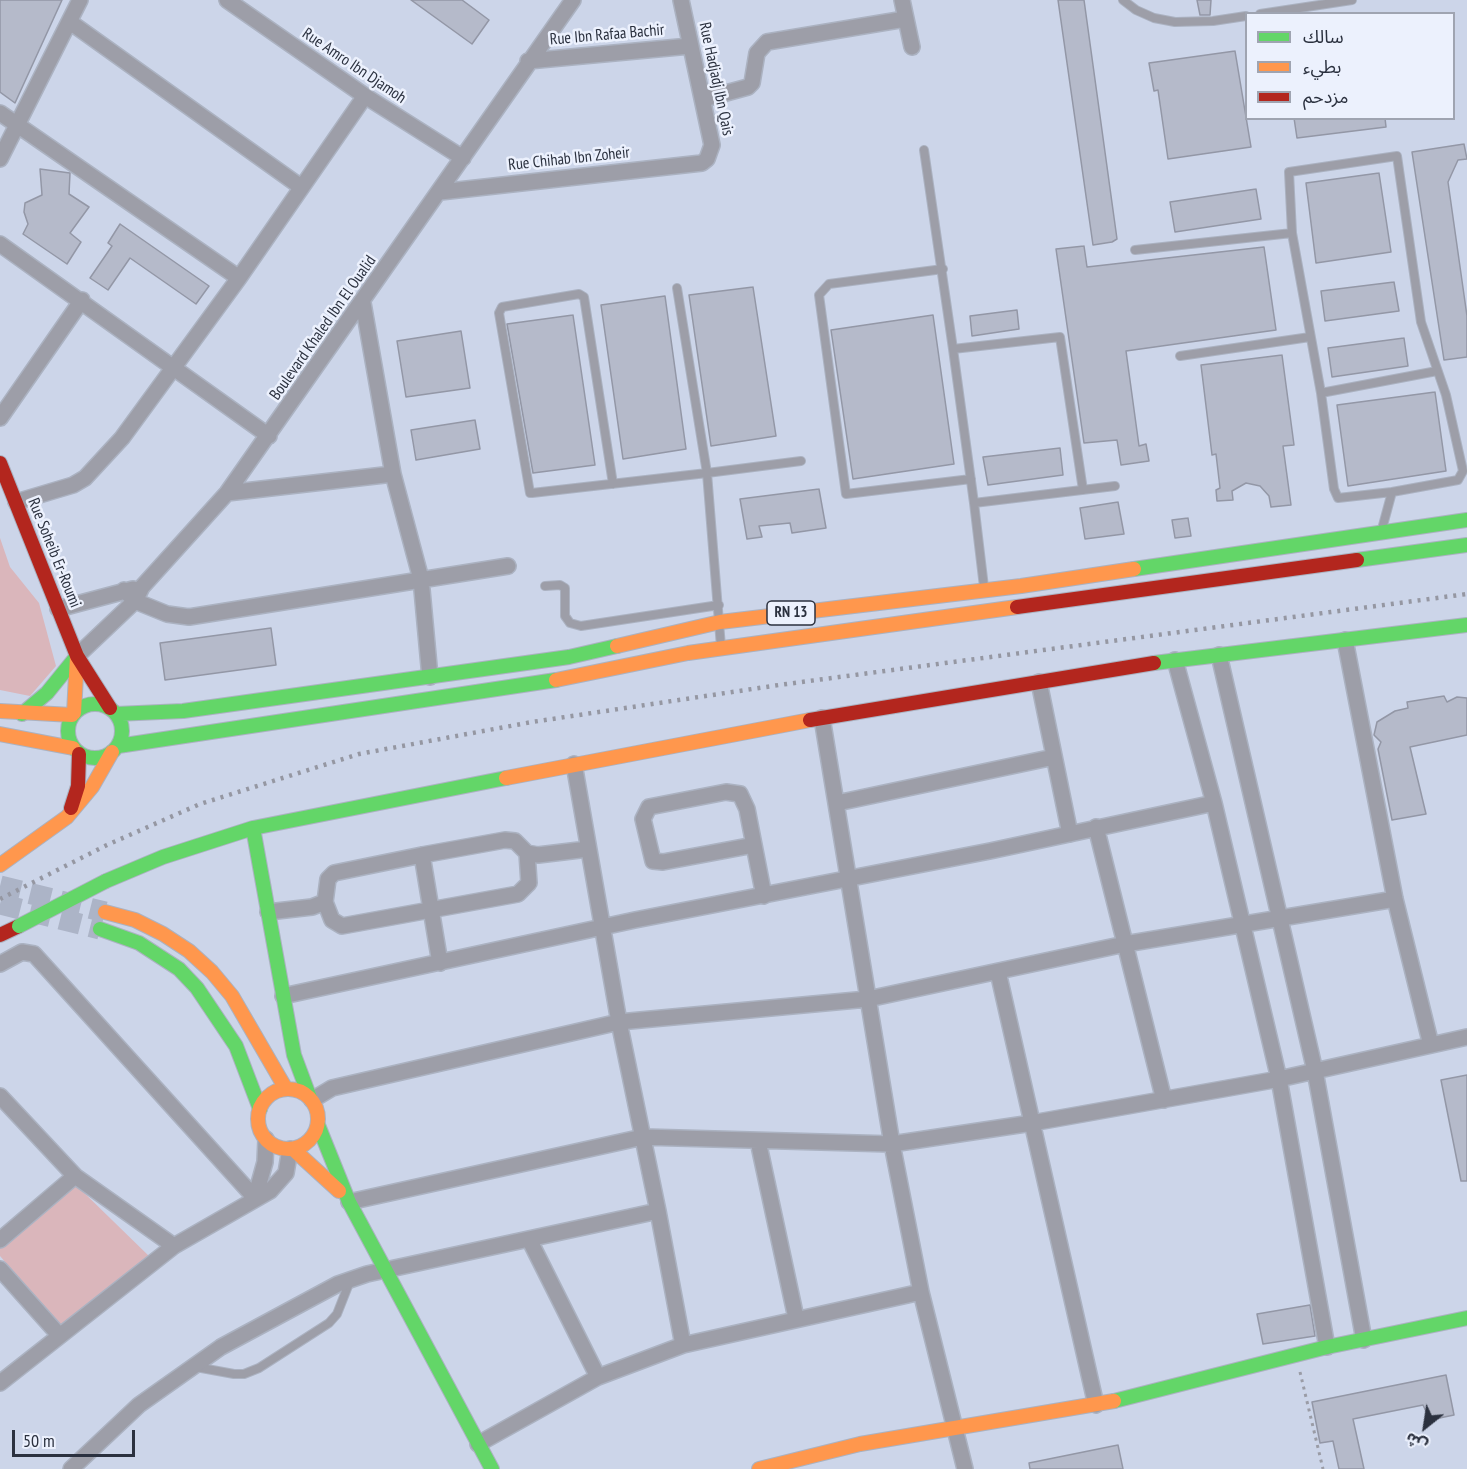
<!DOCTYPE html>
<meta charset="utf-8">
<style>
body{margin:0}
#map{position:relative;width:1467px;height:1469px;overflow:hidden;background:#ccd5e9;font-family:"PT Sans Narrow","Noto Sans Arabic",sans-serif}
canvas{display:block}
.legend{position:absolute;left:1245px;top:12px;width:210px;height:108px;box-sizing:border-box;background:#ecf1fd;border:2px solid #9fa4b1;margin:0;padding:8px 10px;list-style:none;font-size:18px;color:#2b313f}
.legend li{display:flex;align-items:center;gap:12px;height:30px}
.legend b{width:30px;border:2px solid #9fa4b1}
.north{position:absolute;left:1395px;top:1397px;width:60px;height:60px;-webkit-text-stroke:4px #ecf1fd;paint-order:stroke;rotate:210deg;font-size:16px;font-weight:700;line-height:24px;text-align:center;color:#2b313f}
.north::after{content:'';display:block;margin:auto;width:21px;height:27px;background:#2b313f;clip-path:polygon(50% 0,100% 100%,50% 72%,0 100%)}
.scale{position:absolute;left:12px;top:1430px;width:123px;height:27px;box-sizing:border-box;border:3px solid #2b313f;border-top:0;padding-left:8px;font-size:18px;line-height:21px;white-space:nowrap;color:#2b313f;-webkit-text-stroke:4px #ecf1fd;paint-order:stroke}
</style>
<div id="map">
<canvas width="1467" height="1469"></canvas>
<ul class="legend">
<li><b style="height:8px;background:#63d668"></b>سالك</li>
<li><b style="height:8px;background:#ff974d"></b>بطيء</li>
<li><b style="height:8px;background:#b3261e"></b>مزدحم</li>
</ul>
<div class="north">ش</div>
<div class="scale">50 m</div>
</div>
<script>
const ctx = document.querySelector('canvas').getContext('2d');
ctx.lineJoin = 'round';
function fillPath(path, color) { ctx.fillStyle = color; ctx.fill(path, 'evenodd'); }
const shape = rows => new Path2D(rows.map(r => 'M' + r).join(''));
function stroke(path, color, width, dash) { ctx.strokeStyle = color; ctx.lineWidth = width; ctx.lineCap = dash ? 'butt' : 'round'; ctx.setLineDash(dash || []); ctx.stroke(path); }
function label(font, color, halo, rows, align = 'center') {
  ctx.font = font + ' "PT Sans Narrow",sans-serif'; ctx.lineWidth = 5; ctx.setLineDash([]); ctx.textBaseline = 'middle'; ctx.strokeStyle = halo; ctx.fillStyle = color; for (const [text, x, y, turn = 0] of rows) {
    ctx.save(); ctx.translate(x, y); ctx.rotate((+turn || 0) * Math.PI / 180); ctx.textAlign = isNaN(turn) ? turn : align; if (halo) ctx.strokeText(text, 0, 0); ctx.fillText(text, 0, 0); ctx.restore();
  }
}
fillPath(shape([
 [0,538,10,567,39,603,56,666,30,696,0,690],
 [73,1182,151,1258,62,1327,0,1256,0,1246]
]), '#dab6bb');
const building = shape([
 [0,0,62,0,15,103,0,92,0,0],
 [411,0,462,0,489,20,472,44,411,0],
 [1058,0,1084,0,1117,239,1112,242,1093,245,1058,0],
 [1197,0,1211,0,1210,15,1200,15,1197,0],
 [1235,51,1251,147,1168,159,1158,90,1154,91,1149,63,1235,51],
 [1294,118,1385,118,1386,127,1297,138,1294,118],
 [1464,144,1467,159,1458,160,1448,182,1467,316,1467,357,1444,360,1412,152,1464,144],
 [40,169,70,173,69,194,89,207,70,233,81,242,67,264,23,234,28,224,24,212,25,203,42,195,40,169],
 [1379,173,1391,252,1316,263,1306,183,1379,173],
 [1256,189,1261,219,1175,232,1170,202,1256,189],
 [120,224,209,286,196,304,130,258,108,290,90,278,112,246,108,243,120,224],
 [1084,246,1087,267,1264,247,1276,330,1126,351,1139,446,1146,444,1149,461,1121,465,1117,440,1084,443,1056,249,1084,246],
 [1394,282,1399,311,1325,321,1321,291,1394,282],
 [753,287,776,436,711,446,689,295,753,287],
 [665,296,686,449,623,459,601,305,665,296],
 [1017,310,1019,329,972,336,970,316,1017,310],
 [573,315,595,465,533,473,507,324,573,315],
 [933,315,954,464,853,479,831,330,933,315],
 [461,331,470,388,406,397,397,341,461,331],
 [1404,338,1408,366,1332,377,1328,348,1404,338],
 [1282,355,1294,445,1283,446,1291,505,1271,507,1269,496,1260,486,1246,483,1232,491,1233,500,1217,501,1216,490,1220,488,1216,454,1212,455,1201,365,1282,355],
 [1435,392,1446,471,1348,486,1337,405,1435,392],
 [475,420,480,449,416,460,411,430,475,420],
 [1060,448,1063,475,988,485,983,457,1060,448],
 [819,489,826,528,792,533,790,523,759,526,762,537,747,539,740,499,819,489],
 [1118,502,1124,534,1085,539,1080,508,1118,502],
 [1188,518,1191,536,1175,538,1172,520,1188,518],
 [271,628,276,665,165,680,160,643,271,628],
 [1444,696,1447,702,1457,697,1467,698,1467,735,1410,747,1426,814,1392,820,1378,749,1381,742,1374,735,1377,722,1395,711,1408,708,1407,702,1444,696],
 [1467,1075,1467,1181,1461,1181,1441,1080,1467,1075],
 [1310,1305,1315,1336,1263,1344,1257,1314,1310,1305],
 [1446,1375,1454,1415,1430,1420,1423,1405,1353,1419,1364,1469,1339,1469,1333,1441,1320,1443,1312,1402,1446,1375],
 [1118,1445,1123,1469,1030,1469,1029,1463,1118,1445]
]);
fillPath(building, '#b5baca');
stroke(building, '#9397a6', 1.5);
stroke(shape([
 [0,886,105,912],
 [0,904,100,929]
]), '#acb4c7', 21, [21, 10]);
const lane = shape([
 [1123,0,1136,10,1154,18,1175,22,1213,21,1246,16],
 [1260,14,1352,0],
 [924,150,953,349],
 [1135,250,1292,233],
 [943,269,829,284,819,295,846,494,971,479],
 [677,288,707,473,721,647],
 [1180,356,1310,337],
 [1321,393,1437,371],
 [613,484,584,297,579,294,502,307,499,313,530,493,532,493,707,473,801,461],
 [1083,490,1060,337,953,349,974,503,1115,486],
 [974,503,984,587],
 [1382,529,1392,492,1338,498,1334,489,1321,393,1292,233,1289,172,1397,156,1421,322,1446,395,1463,471,1458,480,1392,492],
 [545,586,560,585,565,588,565,616,570,623,581,626,719,605],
 [196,1367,234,1374,244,1374,259,1368,329,1323,337,1314,350,1281]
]);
const street = shape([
 [227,0,365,96,463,158],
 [902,0,912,47],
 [70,22,301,187],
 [528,61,690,46],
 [704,99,748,87,752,83,757,53,767,42,905,19],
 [0,113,239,278],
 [0,159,80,0],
 [440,192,702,163,707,159,712,145,681,0],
 [0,244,269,436],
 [363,303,393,474,421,579,430,677],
 [0,418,82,300],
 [227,493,393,474],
 [16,502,73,485,85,478,122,438,239,278,365,96],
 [124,590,135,601,167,614,189,617,508,566],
 [58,609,133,589],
 [1345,640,1395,899,1431,1045],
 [1219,655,1315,1071,1364,1340],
 [77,656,135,601,142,587,227,493,573,0],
 [1175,660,1214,803,1279,1079,1327,1347],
 [1039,682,1070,834],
 [822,718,892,1144,921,1292,965,1469],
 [574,764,619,1022,658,1211,683,1345],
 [837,803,1054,757],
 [1096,827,1164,1100],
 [754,845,663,862,653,861,643,819,649,807,726,792,740,794,747,809,754,845,764,896],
 [422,855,440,963],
 [325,902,332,920,342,926,518,894,529,883,527,853],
 [268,912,312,907,325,902,328,879,334,873,422,855,505,840,515,841,527,853,538,855,588,849],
 [0,964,22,952,34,954,255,1198],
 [998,972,1096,1405],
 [283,996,635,920,990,851,1214,803],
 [0,1096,75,1176,174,1246],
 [312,1100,332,1088,619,1022,868,999,1125,944,1395,899],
 [758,1141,796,1318],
 [255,1198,265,1162,266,1139],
 [349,1202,643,1137,892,1144,1032,1123,1279,1079,1467,1037],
 [529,1239,598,1377],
 [0,1240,75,1176],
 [0,1269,59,1335],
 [0,1383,174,1246,270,1191,286,1173,290,1149],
 [478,1444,598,1377,683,1345,921,1292],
 [71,1469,139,1405,221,1347,338,1284,367,1274,658,1211]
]);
const fast = shape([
 [1357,560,1467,545],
 [1134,569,1467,520],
 [1154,663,1467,625],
 '68 731a27 27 0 1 1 54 0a27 27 0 1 1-54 0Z',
 [22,714,47,693,77,656],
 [116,714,183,711,569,657,617,646],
 [118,746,556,680],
 [253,828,294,1055,310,1098],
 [106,881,163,857,253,828,506,778],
 [100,929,139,943,179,969,197,988,236,1046,260,1109],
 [318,1125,349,1202,492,1469],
 [1114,1401,1327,1347,1467,1318]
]);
const slow = shape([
 [617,646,720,622,1021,586,1134,569],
 [556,680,688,653,1017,607],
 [0,711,72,715],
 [74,713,77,656],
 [0,734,73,748],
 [506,778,810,720],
 [0,865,67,817,92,787,112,752],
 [105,912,135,920,163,934,189,951,212,972,232,996,286,1089],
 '258 1119a30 30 0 1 1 60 0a30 30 0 1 1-60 0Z',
 [293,1149,339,1191],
 [759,1469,860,1444,1114,1401]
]);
const jam = shape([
 [0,463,77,656,110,708],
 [1017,607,1357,560],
 [810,720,1154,663],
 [71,808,78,786,79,754],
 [0,935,19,926]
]);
stroke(lane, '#abb2c1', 10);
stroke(street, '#abb2c1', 18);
stroke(fast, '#abb2c1', 16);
stroke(slow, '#abb2c1', 16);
stroke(jam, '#abb2c1', 16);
stroke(shape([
 [1300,1372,1323,1469]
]), '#9a9ca6', 3, [3, 4.5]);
stroke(lane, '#9d9ea8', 8);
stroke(street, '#9d9ea8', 15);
stroke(fast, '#63d668', 14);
stroke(slow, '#ff974d', 14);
stroke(jam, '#b3261e', 14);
stroke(shape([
 [0,899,107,845,200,804,359,754,532,722,779,685,1467,594]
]), '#9597a2', 4.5, [3, 6]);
const fastBridge = shape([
 [19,926,106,881]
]);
stroke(fastBridge, '#abb2c1', 16, []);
stroke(fastBridge, '#63d668', 14);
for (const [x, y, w] of [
 [791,613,48]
]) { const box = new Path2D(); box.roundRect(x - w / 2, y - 12, w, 24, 4.5); ctx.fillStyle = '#ecf1fd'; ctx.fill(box); stroke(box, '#2b313f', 1.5); }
label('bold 15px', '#2b313f', null, [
 ["RN 13",791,613]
]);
label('16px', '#2b313f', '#ecf1fd', [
 ["Rue Ibn Rafaa Bachir",607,35,-5],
 ["Rue Amro Ibn Djamoh",354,66,34],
 ["Rue Hadjadj Ibn Qais",716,79,78],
 ["Rue Chihab Ibn Zoheir",569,159,-6],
 ["Boulevard Khaled Ibn El Oualid",323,328,-55],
 ["Rue Soheib Er-Roumi",54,553,68]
]);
</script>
